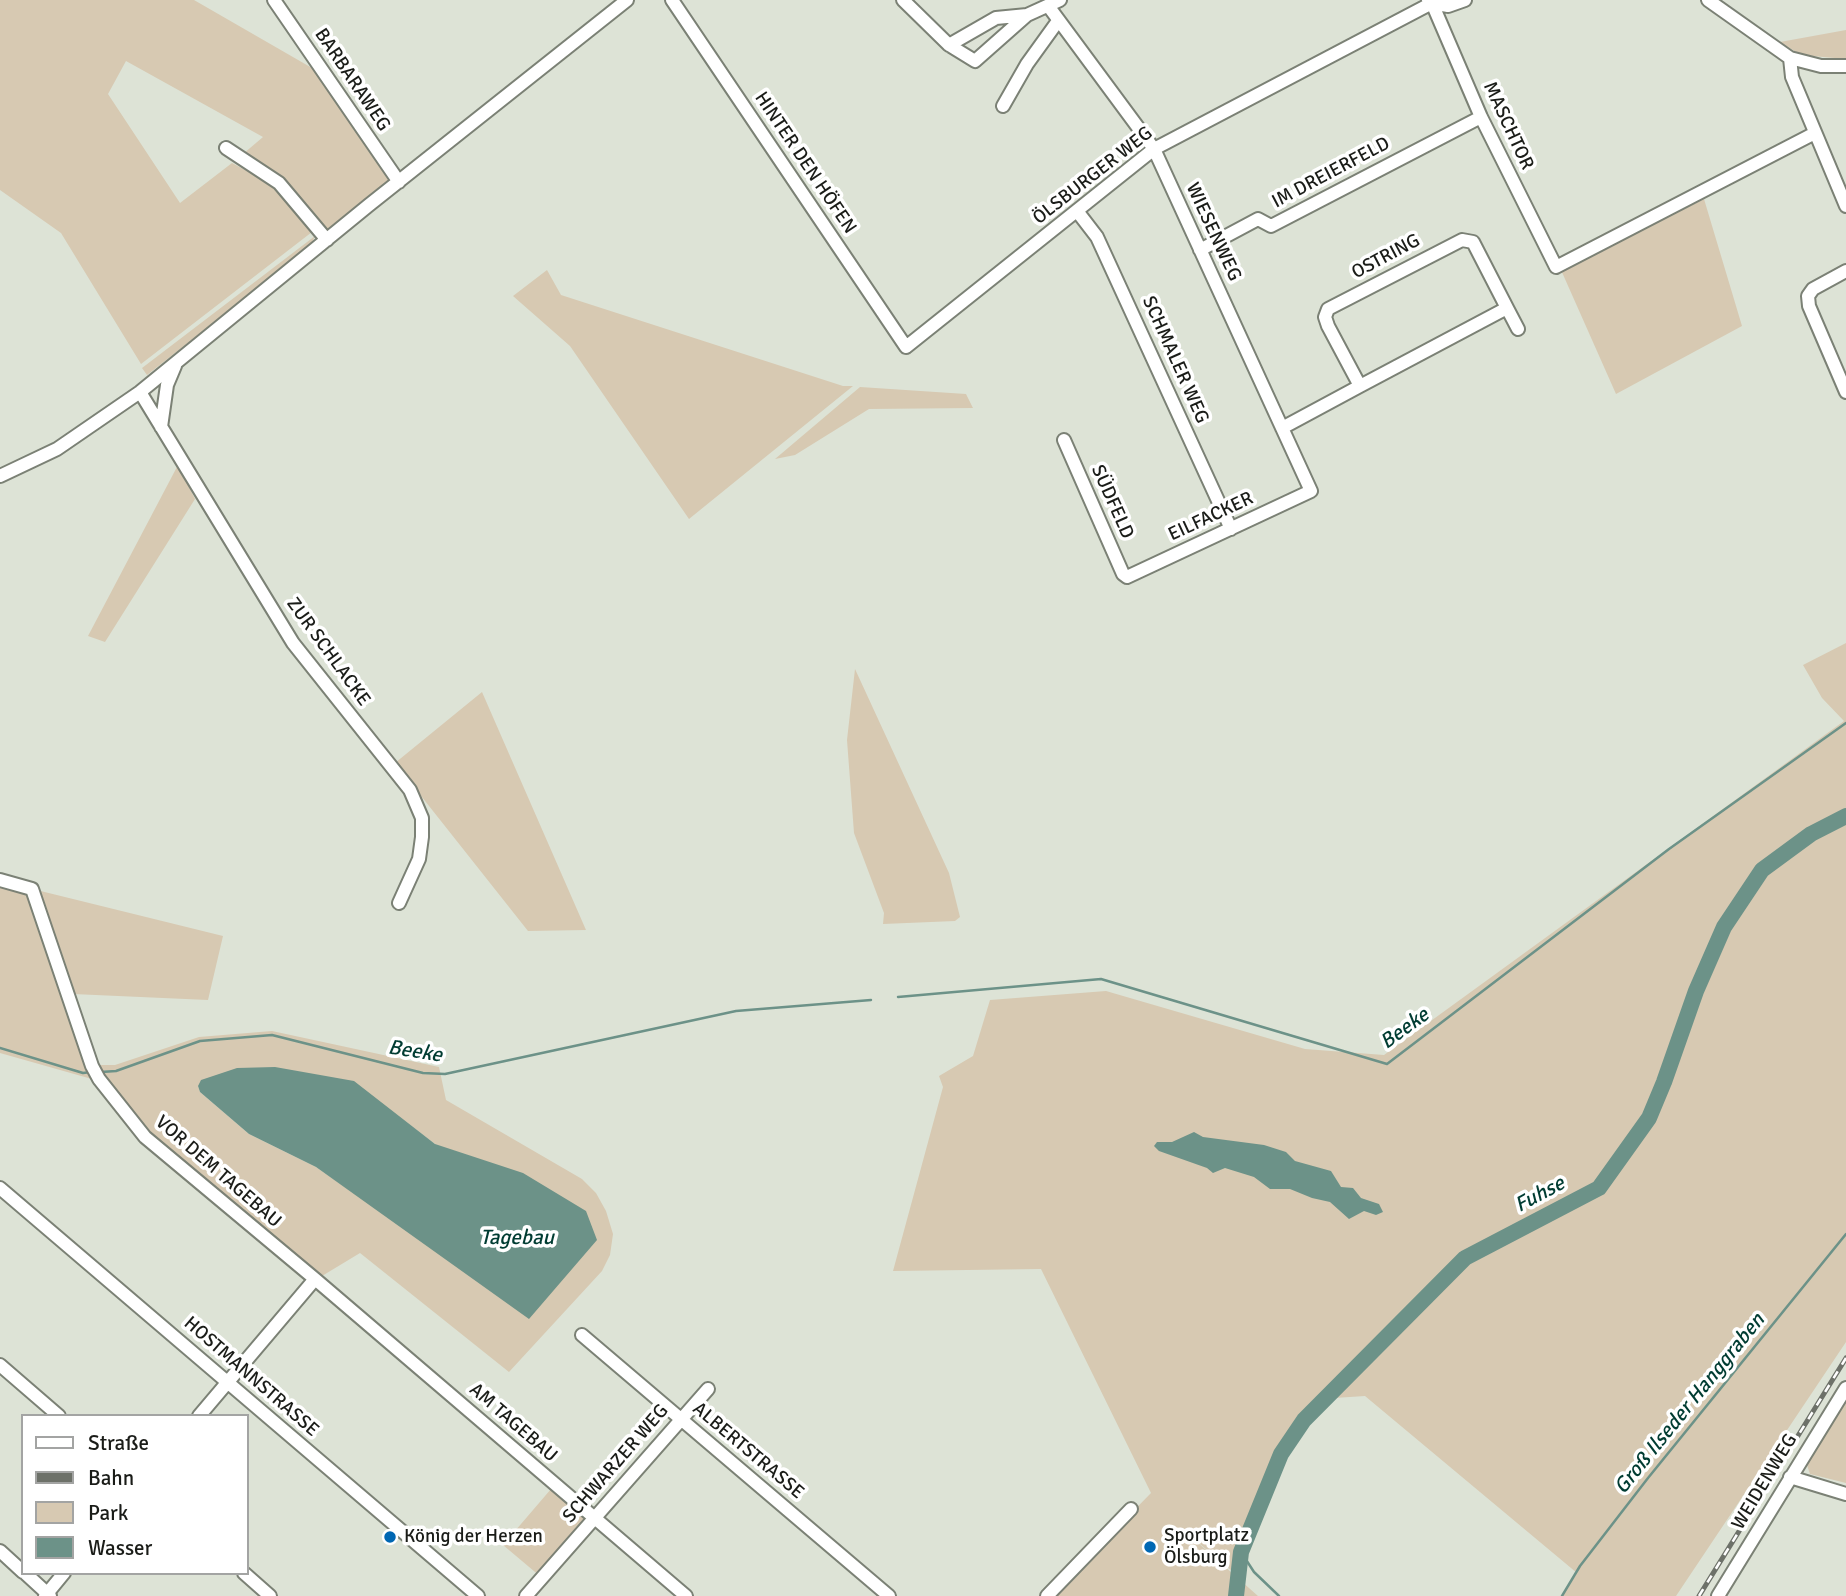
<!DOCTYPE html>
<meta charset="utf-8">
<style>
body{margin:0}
#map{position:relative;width:1846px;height:1596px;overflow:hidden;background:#dde3d6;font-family:Signika,sans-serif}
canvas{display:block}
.legend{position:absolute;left:21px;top:1414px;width:228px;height:161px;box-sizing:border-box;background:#fff;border:2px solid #a3a4a3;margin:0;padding:9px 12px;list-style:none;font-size:21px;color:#1a1c18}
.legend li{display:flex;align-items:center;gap:14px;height:35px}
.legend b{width:35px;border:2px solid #a3a4a3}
</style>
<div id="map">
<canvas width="1846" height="1596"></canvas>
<ul class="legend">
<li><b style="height:9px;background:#fff"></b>Straße</li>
<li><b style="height:9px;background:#6d7169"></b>Bahn</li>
<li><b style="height:19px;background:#d7c9b2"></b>Park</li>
<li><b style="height:19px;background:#6c9288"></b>Wasser</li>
</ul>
</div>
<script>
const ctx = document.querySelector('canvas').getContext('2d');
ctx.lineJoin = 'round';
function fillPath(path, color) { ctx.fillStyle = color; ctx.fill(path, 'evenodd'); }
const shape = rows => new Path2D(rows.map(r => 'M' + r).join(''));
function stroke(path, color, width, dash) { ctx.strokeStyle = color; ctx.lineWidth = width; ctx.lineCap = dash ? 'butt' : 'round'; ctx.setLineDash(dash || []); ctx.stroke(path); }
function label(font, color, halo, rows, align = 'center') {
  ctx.font = font + ' Signika,sans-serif'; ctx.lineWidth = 7; ctx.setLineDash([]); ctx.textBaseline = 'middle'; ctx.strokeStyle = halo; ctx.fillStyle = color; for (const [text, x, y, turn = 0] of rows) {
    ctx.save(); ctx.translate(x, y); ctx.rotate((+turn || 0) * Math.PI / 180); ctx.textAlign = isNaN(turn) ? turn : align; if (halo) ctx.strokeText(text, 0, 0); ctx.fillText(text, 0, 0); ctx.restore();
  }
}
fillPath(shape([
 [0,0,194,0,312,68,390,182,325,233,243,154,263,137,126,61,108,94,180,203,232,163,275,186,312,232,141,364,61,233,0,190],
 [1846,30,1846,59,1801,55,1780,42],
 [1704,199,1742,326,1616,394,1561,270],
 [315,236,310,247,147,375,142,368],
 [547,270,561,295,843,386,853,386,689,519,570,346,513,296],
 [860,387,966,394,973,408,869,409,795,455,775,459],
 [178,465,195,499,105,642,88,636],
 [1846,643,1846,1342,1676,1596,1562,1596,1577,1573,1365,1396,1319,1399,1300,1417,1277,1451,1256,1498,1237,1549,1233,1572,1180,1527,1258,1596,1050,1596,1151,1493,1041,1269,893,1271,943,1087,939,1076,973,1056,990,1000,1106,991,1305,1049,1384,1055,1844,721,1822,698,1803,665],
 [855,669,949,873,960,917,955,921,883,924,884,913,854,833,847,740],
 [482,692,586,930,528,931,395,763],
 [0,881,223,936,208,1000,73,994,99,1065,115,1065,199,1037,272,1031,439,1067,446,1100,582,1179,596,1193,606,1211,613,1234,610,1255,602,1271,509,1372,360,1253,322,1276,148,1134,106,1083,0,1053],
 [198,1086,395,1114,435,1144,370,1204,316,1167,249,1134,200,1092],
 [1846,1399,1846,1483,1810,1474,1806,1462],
 [551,1489,589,1522,541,1577,503,1545]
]), '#d7c9b2');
fillPath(shape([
 [275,1067,354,1081,435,1144,523,1173,586,1211,597,1240,529,1319,316,1167,249,1134,200,1092,198,1086,201,1080,237,1068],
 [1194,1132,1203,1137,1264,1145,1286,1152,1295,1161,1331,1171,1341,1187,1353,1188,1361,1198,1379,1204,1383,1212,1376,1215,1364,1211,1349,1219,1330,1202,1312,1198,1290,1189,1270,1189,1254,1177,1225,1168,1213,1173,1207,1168,1159,1151,1154,1146,1157,1142,1172,1142]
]), '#6c9288');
stroke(shape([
 [898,997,1101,979,1387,1064,1669,849,1846,723],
 [0,1048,83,1073,91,1072],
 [101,1072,116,1071,200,1041,272,1035,423,1073,445,1074,736,1011,871,1000],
 [1241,1552,1254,1572,1279,1596],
 [1562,1596,1580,1566,1648,1478,1846,1234]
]), '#6c9288', 2.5);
stroke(shape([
 [1236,1596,1241,1552,1281,1454,1304,1420,1465,1258,1599,1188,1649,1118,1664,1082,1696,991,1724,927,1762,870,1811,834,1846,816]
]), '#6c9288', 16);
const minor = shape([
 [274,0,399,182],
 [672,0,906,347,1154,149,1432,3,1448,6,1465,0],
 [903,0,949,45,996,18,1027,15,1060,0],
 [1428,0,1432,3,1481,117,1556,267,1815,133],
 [1708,0,1790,58,1821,66,1846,66],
 [1049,7,1154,149,1311,491,1127,577,1123,574,1064,440],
 [949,45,975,61,1027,15],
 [1790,58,1792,77,1846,206],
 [1003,106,1027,64,1058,21],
 [226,148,279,183,327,240],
 [1077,211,1097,237,1231,529],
 [1200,250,1258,219,1271,226,1481,117],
 [1846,271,1813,289,1808,296,1809,306,1846,392],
 [1507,308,1518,329],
 [140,392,293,643,410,790,422,818,422,837,419,859,399,903],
 [161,427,167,385,175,366],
 [1282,428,1360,386,1507,308,1473,242,1462,240,1328,309,1325,317,1328,326,1360,386],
 [0,476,57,449,140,392,369,205,627,0],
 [0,880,32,889,92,1066,99,1079,145,1137,315,1279,686,1596],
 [0,1188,478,1596],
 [582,1335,889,1596],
 [0,1365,59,1416],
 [199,1416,315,1279],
 [1790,1477,1846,1494],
 [0,1551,23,1572],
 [25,1573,50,1596],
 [244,1573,270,1596],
 [45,1596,64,1573],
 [526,1596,708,1389],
 [1047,1596,1131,1509],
 [1718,1596,1846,1388]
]);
stroke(minor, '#7b8175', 16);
stroke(minor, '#fff', 12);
const rail = shape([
 [1699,1596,1846,1358]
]);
stroke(rail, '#6d7169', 5);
stroke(rail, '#fff', 2.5, [8]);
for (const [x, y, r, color] of [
 [390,1537,7,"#0067b3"],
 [1150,1547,7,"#0067b3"]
]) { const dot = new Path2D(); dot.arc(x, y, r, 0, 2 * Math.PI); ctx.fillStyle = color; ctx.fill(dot); stroke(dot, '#fff', 2.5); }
label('19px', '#1a1c18', '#fff', [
 ["BARBARAWEG",352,80,56],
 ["MASCHTOR",1508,126,65],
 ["HINTER DEN HÖFEN",805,163,56],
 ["IM DREIERFELD",1331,173,-28],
 ["ÖLSBURGER WEG",1093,176,-38],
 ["WIESENWEG",1213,232,65],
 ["OSTRING",1386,257,-28],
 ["SCHMALER WEG",1175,360,66],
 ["SÜDFELD",1112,502,66],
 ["EILFACKER",1211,517,-25],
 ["ZUR SCHLACKE",328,652,54],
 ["VOR DEM TAGEBAU",218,1172,41],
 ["HOSTMANNSTRASSE",251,1377,41],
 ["AM TAGEBAU",513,1423,41],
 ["ALBERTSTRASSE",748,1451,40],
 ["SCHWARZER WEG",616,1464,-49],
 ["WEIDENWEG",1765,1482,-59]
]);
label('19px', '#1a1c18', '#fff', [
 ["Sportplatz",1164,1536],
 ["Ölsburg",1164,1558],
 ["König der Herzen",404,1537]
], 'left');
label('italic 21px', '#003c32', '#fff', [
 ["Beeke",1405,1029,-36],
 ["Beeke",415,1052,9],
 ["Fuhse",1540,1195,-28],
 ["Tagebau",517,1238],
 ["Groß Ilseder Hanggraben",1690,1404,-51]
]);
</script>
